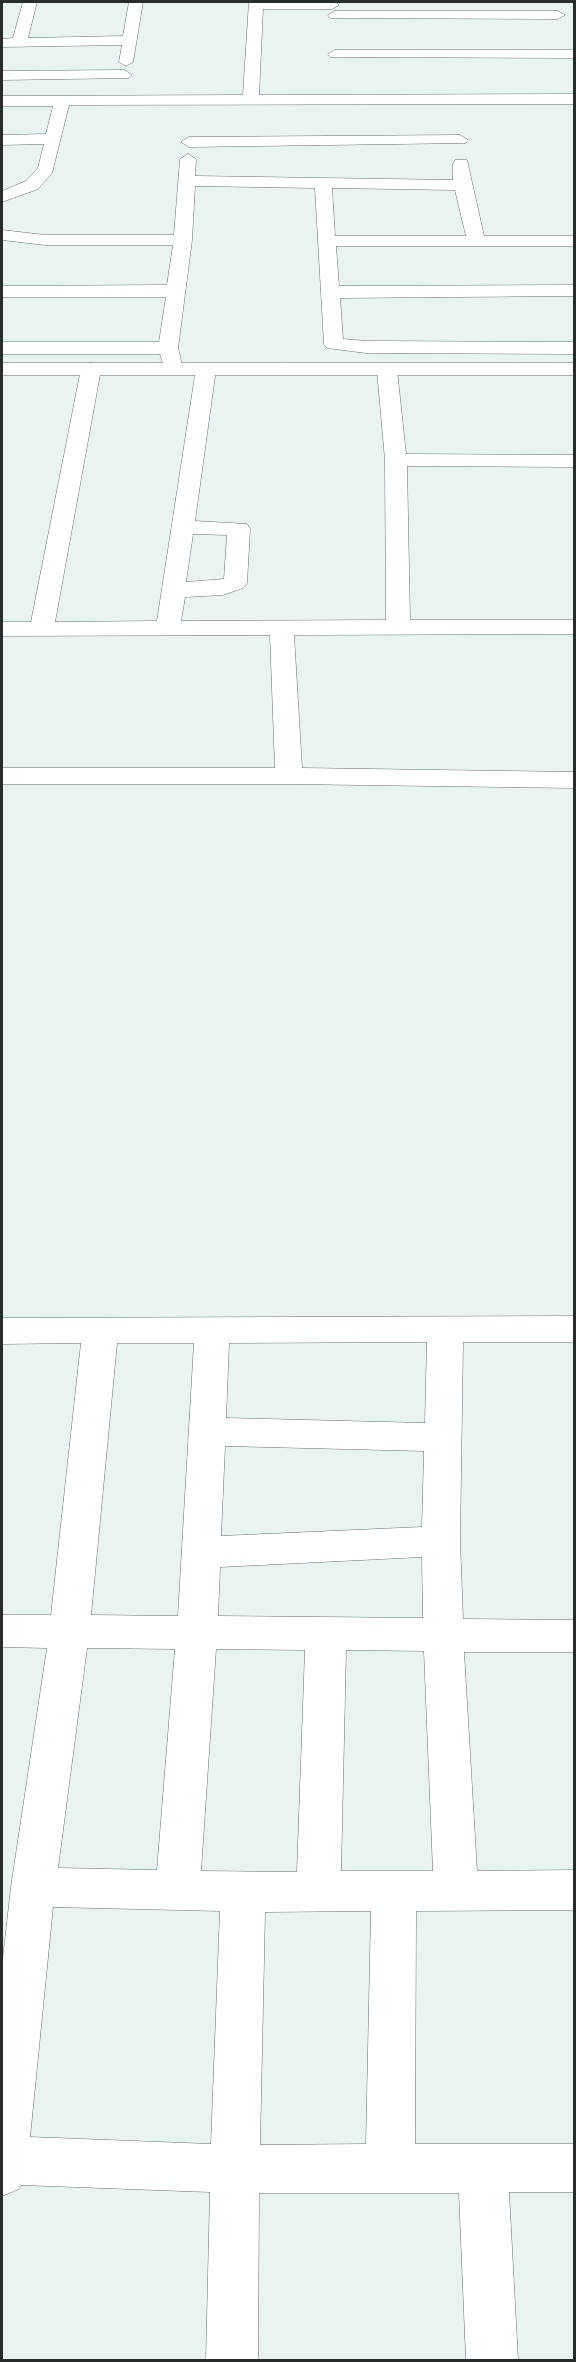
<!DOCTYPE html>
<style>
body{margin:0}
#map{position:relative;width:576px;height:2362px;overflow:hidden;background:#e9f3f0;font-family:Merriweather,serif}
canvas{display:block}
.frame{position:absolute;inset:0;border:3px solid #282c2b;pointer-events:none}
</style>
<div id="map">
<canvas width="576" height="2362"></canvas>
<div class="frame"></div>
</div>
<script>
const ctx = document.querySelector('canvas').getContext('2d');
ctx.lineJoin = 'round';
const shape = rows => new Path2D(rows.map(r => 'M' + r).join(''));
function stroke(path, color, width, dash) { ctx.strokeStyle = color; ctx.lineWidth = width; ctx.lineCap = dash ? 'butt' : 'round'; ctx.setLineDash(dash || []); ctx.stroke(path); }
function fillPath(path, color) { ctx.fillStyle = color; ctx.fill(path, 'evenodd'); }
const minor = shape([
 [23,2,37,2,28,38,123,36,129,2,143,2,133,62,126,66,119,62,122,45,2,47,2,39,13,38,23,2],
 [249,2,335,2,339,5,332,9,263,9,259,95,574,94,574,104,69,105,52,173,38,189,2,202,2,191,26,181,38,168,44,144,2,145,2,135,46,134,53,106,2,106,2,96,243,95,249,2],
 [335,11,558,11,565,15,558,19,330,18,328,15,335,11],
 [335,50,574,50,574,58,330,57,328,54,335,50],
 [124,70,132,75,129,78,2,80,2,71,124,70],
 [460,135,468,140,466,143,189,147,181,142,189,137,460,135],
 [188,154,196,159,195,176,453,180,453,164,455,160,467,160,484,236,574,236,574,246,336,246,339,286,574,285,574,296,340,298,343,339,366,341,574,342,574,354,366,353,327,348,324,344,315,188,195,186,192,240,178,348,183,369,180,373,166,373,160,354,2,354,2,342,159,342,166,297,2,297,2,286,167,285,173,245,45,245,2,240,2,230,45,235,174,235,180,159,188,154],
 [332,188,455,190,466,236,335,236,332,188],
 [91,363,98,365,101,369,55,622,157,621,196,369,199,365,213,365,216,369,195,521,247,524,250,529,247,583,243,588,223,595,185,597,181,621,386,620,385,460,377,370,380,366,394,366,397,370,406,454,574,455,574,467,407,466,410,620,574,620,574,634,294,635,302,768,574,772,574,788,289,784,2,784,2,768,275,768,270,635,2,636,2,622,31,622,81,369,84,365,91,363],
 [193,534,227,535,224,579,186,582,193,534],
 [574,1316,574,1342,463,1342,460,1541,463,1619,574,1620,574,1652,464,1652,477,1871,574,1870,574,1910,416,1911,415,2144,574,2144,574,2192,509,2192,518,2360,466,2360,459,2193,259,2193,258,2360,206,2360,210,2192,21,2185,19,2189,2,2196,2,1967,11,1887,47,1648,2,1647,2,1615,51,1615,81,1343,2,1344,2,1318,574,1316],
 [427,1342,425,1423,226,1418,229,1343,427,1342],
 [117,1343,194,1343,178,1616,91,1615,117,1343],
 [225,1446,424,1451,422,1527,221,1536,225,1446],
 [422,1557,423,1618,218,1616,220,1567,422,1557],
 [87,1648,175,1649,157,1870,58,1868,87,1648],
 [216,1649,305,1650,297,1872,201,1871,216,1649],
 [346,1650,424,1651,433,1871,341,1871,346,1650],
 [53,1907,220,1911,211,2144,30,2137,53,1907],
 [371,1911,366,2144,260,2145,265,1912,371,1911]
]);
const highway = shape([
 [2,363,574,363,574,375,2,375,2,363]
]);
stroke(minor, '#666f6c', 1);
stroke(highway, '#666f6c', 1);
fillPath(minor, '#fff');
fillPath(highway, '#fff');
</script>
